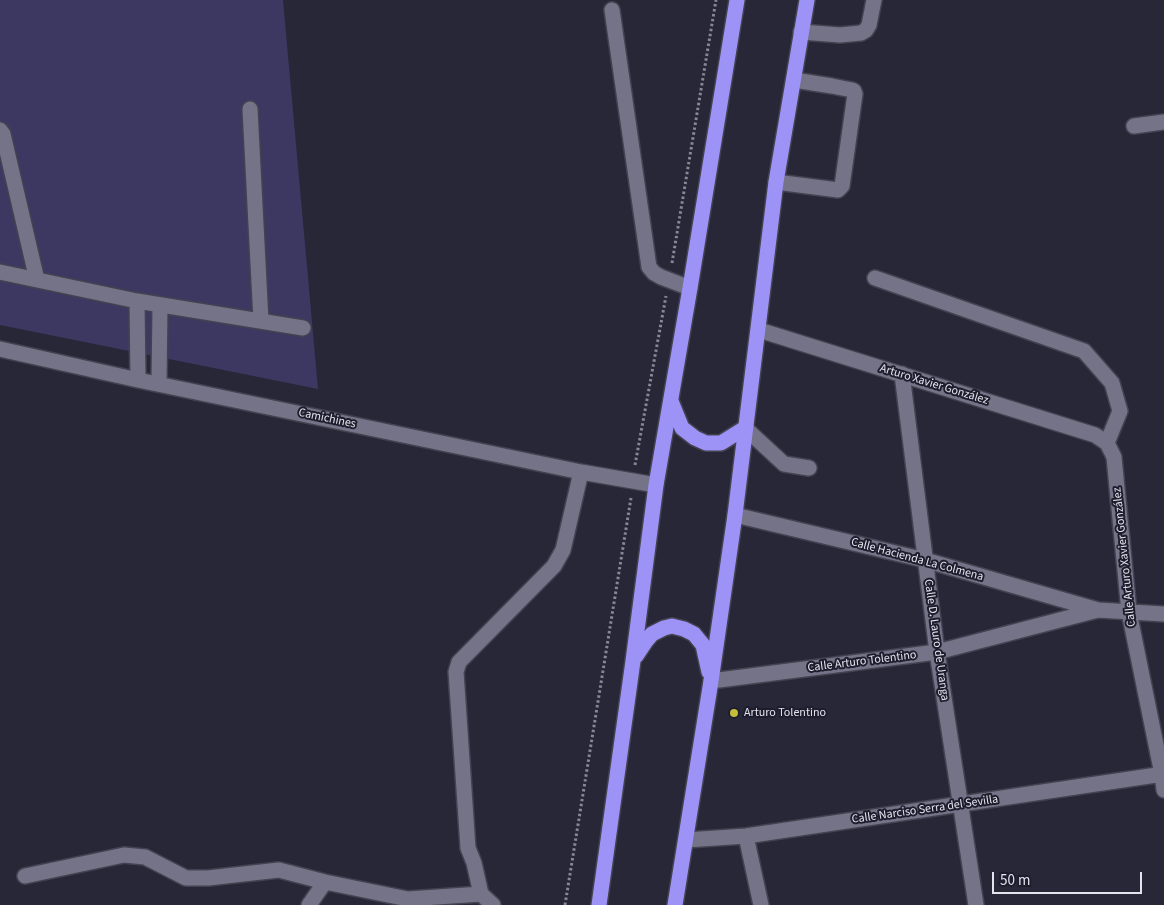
<!DOCTYPE html>
<meta charset="utf-8">
<style>
body{margin:0}
#map{position:relative;width:1164px;height:905px;overflow:hidden;background:#282737;font-family:"Source Sans 3",sans-serif}
canvas{display:block}
.scale{position:absolute;left:992px;top:872px;width:150px;height:22px;box-sizing:border-box;border:2px solid #e4e4ef;border-top:0;padding-left:6px;font-size:15px;line-height:18px;white-space:nowrap;color:#e4e4ef;-webkit-text-stroke:4px #1e1d2d;paint-order:stroke}
</style>
<div id="map">
<canvas width="1164" height="905"></canvas>
<div class="scale">50 m</div>
</div>
<script>
const ctx = document.querySelector('canvas').getContext('2d');
ctx.lineJoin = 'round';
function fillPath(path, color) { ctx.fillStyle = color; ctx.fill(path, 'evenodd'); }
const shape = rows => new Path2D(rows.map(r => 'M' + r).join(''));
function stroke(path, color, width, dash) { ctx.strokeStyle = color; ctx.lineWidth = width; ctx.lineCap = dash ? 'butt' : 'round'; ctx.setLineDash(dash || []); ctx.stroke(path); }
function label(font, color, halo, rows, align = 'center') {
  ctx.font = font + ' "Source Sans 3",sans-serif'; ctx.lineWidth = 4; ctx.setLineDash([]); ctx.textBaseline = 'middle'; ctx.strokeStyle = halo; ctx.fillStyle = color; for (const [text, x, y, turn = 0] of rows) {
    ctx.save(); ctx.translate(x, y); ctx.rotate((+turn || 0) * Math.PI / 180); ctx.textAlign = isNaN(turn) ? turn : align; if (halo) ctx.strokeText(text, 0, 0); ctx.fillText(text, 0, 0); ctx.restore();
  }
}
fillPath(shape([
 [0,0,283,0,318,389,0,325]
]), '#3c3862');
const minor = shape([
 [612,10,649,267,654,273,661,277,690,288],
 [801,32,840,35,861,33,866,30,869,25,874,0],
 [250,109,261,321],
 [1134,126,1164,122],
 [0,130,3,134,37,280],
 [776,182,838,190,842,186,855,94,854,91,852,90,832,86,794,80],
 [0,272,137,301,303,328],
 [875,278,1084,351,1112,383,1120,411,1107,443],
 [137,301,138,380],
 [759,330,1095,435,1107,443],
 [0,349,138,380,581,472,656,485],
 [902,374,937,652,976,905],
 [159,384,160,305],
 [745,428,784,464,809,468],
 [1107,443,1114,457,1129,612,1162,774,1164,790],
 [735,515,925,560,1098,610,1164,614],
 [711,681,937,652,1098,610],
 [746,836,761,905],
 [686,840,746,836,1164,774],
 [25,876,124,855,145,857,186,878,208,878,279,870,325,882,408,899,481,894],
 [309,905,325,882],
 [493,905,481,894,474,863,468,848,456,672,459,662,554,566,563,550,581,472]
]);
const highway = shape([
 [671,401,682,428,695,438,706,443,721,443,745,428],
 [636,656,646,641,652,634,664,628,672,626,684,629,694,634,703,645,709,672],
 [599,905,633,661,656,485,690,288,737,0],
 [675,905,711,681,735,515,776,182,807,0]
]);
stroke(minor, '#444250', 18);
stroke(highway, '#444250', 18);
stroke(shape([
 [672,263,716,0],
 [635,465,666,296],
 [565,905,631,498]
]), '#888795', 3, [2.5, 2.5]);
stroke(minor, '#747387', 15);
stroke(highway, '#9d93f6', 15);
for (const [x, y, r, color] of [
 [734,713,5,"#c5bc3d"]
]) { const dot = new Path2D(); dot.arc(x, y, r, 0, 2 * Math.PI); ctx.fillStyle = color; ctx.fill(dot); stroke(dot, '#1e1d2d', 2); }
label('12px', '#e4e4ef', '#1e1d2d', [
 ["Arturo Xavier González",934,385,17],
 ["Camichines",327,419,12],
 ["Calle Arturo Xavier González",1125,557,-96],
 ["Calle Hacienda La Colmena",917,560,15],
 ["Calle D. Lauro de Uranga",936,640,82],
 ["Calle Arturo Tolentino",862,662,-7],
 ["Calle Narciso Serra del Sevilla",925,810,-8]
]);
label('12px', '#e4e4ef', '#1e1d2d', [
 ["Arturo Tolentino",744,713]
], 'left');
</script>
